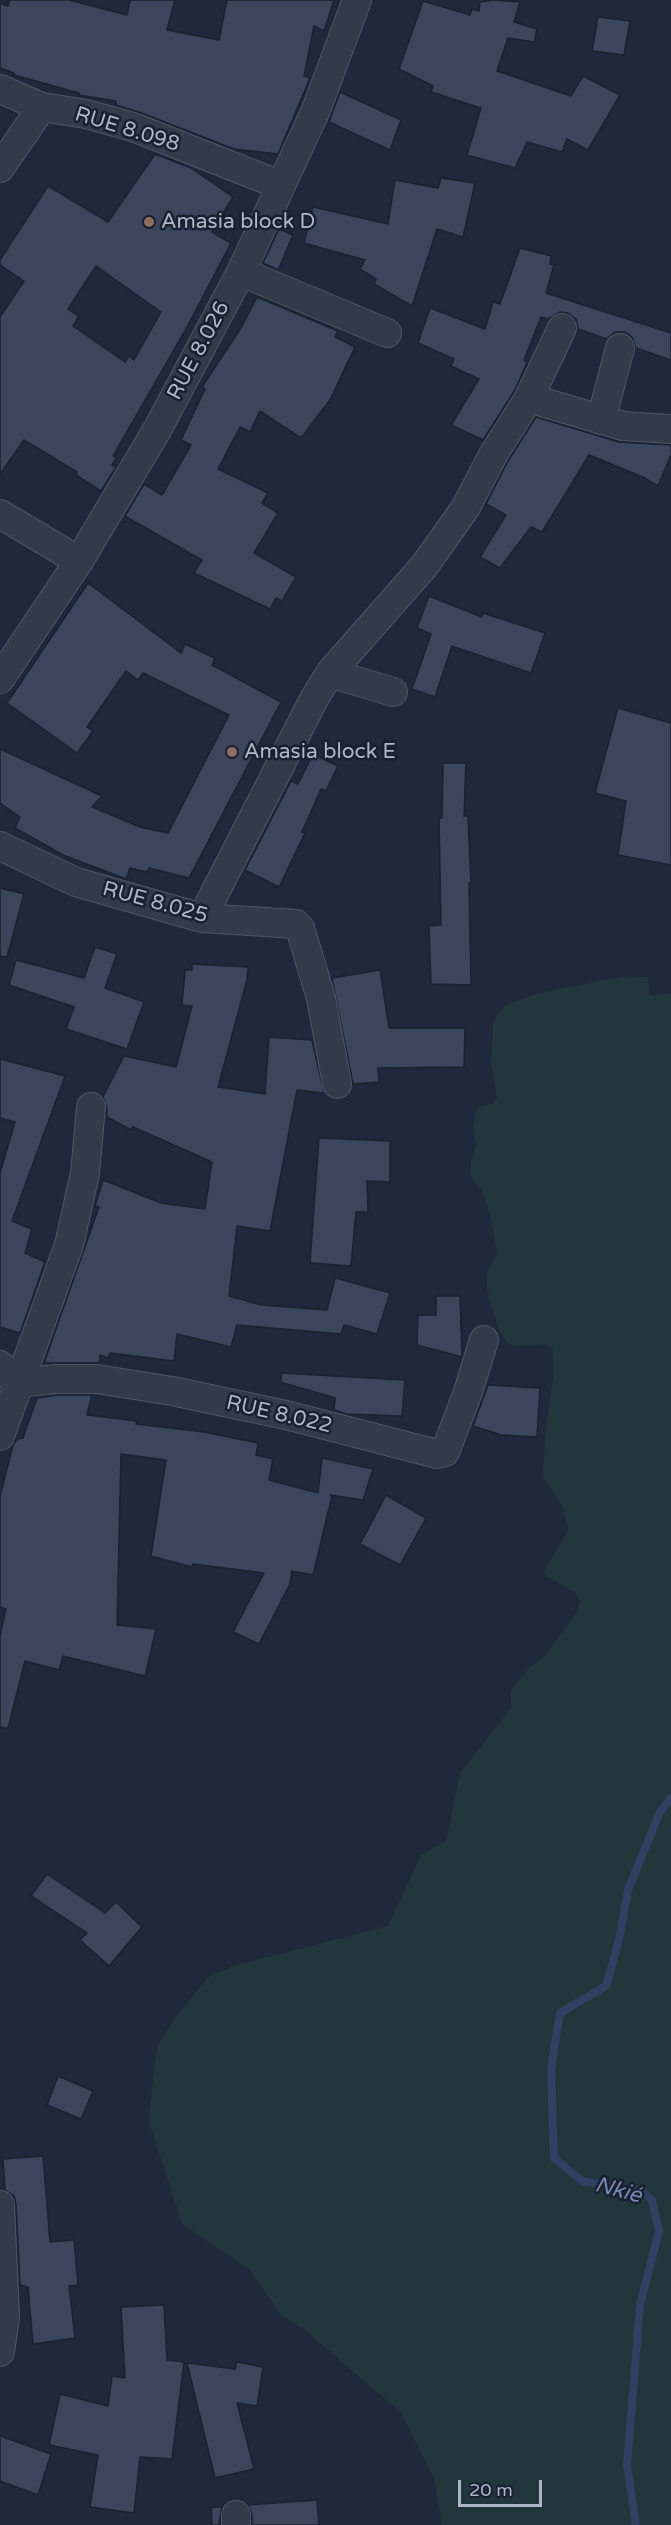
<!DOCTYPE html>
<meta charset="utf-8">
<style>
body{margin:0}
#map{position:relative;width:671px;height:2525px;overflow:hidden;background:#1f293b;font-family:"Varela Round",sans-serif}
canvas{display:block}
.scale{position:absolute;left:458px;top:2480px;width:84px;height:27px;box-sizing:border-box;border:3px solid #aeb6c7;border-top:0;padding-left:8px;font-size:18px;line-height:21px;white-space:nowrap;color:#aeb6c7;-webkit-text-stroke:4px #19202f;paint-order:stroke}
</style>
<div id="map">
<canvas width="671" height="2525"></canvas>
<div class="scale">20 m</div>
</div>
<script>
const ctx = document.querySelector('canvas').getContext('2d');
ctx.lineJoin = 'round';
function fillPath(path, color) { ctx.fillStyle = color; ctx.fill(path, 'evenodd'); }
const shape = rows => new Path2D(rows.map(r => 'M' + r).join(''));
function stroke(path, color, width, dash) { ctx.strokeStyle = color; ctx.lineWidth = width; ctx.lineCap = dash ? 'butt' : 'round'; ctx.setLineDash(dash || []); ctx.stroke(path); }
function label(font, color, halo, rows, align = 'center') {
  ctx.font = font + ' "Varela Round",sans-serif'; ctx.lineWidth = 5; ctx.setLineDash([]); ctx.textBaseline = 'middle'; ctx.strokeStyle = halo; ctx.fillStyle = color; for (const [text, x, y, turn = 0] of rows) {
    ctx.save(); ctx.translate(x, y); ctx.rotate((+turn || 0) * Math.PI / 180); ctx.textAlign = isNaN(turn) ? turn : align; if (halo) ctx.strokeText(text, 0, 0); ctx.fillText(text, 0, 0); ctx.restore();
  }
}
fillPath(shape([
 [624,976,648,977,649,995,671,994,671,2525,442,2525,434,2478,401,2413,305,2330,282,2316,249,2269,182,2224,149,2122,154,2069,158,2044,174,2020,207,1978,233,1966,388,1926,421,1855,446,1841,460,1773,511,1708,511,1690,531,1666,544,1657,576,1613,580,1601,576,1593,546,1576,543,1572,567,1533,568,1526,561,1504,543,1477,545,1436,554,1372,552,1348,545,1344,513,1346,507,1342,499,1331,487,1290,487,1274,497,1253,491,1218,482,1191,470,1175,471,1160,476,1145,473,1125,477,1108,494,1103,497,1098,491,1062,493,1025,497,1014,505,1006,536,994]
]), '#21373c');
stroke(shape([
 [636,2525,627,2465,640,2305,659,2231,652,2200,643,2192,582,2181,554,2158,551,2068,560,2013,606,1986,619,1940,628,1890,660,1812,671,1798]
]), '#2f4062', 8);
const building = shape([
 [10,0,69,0,127,15,130,0,175,0,167,30,219,40,227,0,334,0,324,31,314,26,304,76,310,78,278,154,234,149,139,112,116,105,116,101,79,95,79,93,14,75,14,73,0,68,0,3,8,6,10,0],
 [494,0,520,2,514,22,537,29,534,42,508,38,497,71,571,96,583,76,620,95,588,150,567,139,562,152,527,142,515,168,467,155,481,108,431,92,433,86,399,69,423,1,470,15,472,9,479,11,480,2,494,0],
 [598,17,630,21,624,55,592,51,598,17],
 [340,92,401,120,390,150,329,122,340,92],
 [155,154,191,168,233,197,212,232,231,243,187,327,113,456,116,458,112,465,116,467,101,491,76,475,77,472,24,440,0,474,0,317,24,281,0,265,0,260,48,186,108,222,155,154],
 [96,266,161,312,134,360,129,356,125,362,73,326,79,316,68,309,96,266],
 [441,178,475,183,463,237,437,229,412,306,374,284,376,279,360,269,365,260,304,243,313,207,388,224,395,180,438,188,441,178],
 [279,229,293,235,278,270,263,263,279,229],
 [520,248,551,256,550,264,554,265,546,293,671,333,671,360,636,348,632,337,625,332,615,332,607,339,578,329,576,319,568,313,560,312,548,319,541,317,524,360,527,362,525,367,515,390,483,440,451,425,479,379,451,366,454,359,418,343,430,308,485,329,493,302,500,304,520,248],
 [257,297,338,331,335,337,355,347,330,400,301,438,260,411,250,432,240,427,218,469,268,493,262,503,278,513,254,553,296,577,282,601,276,598,270,609,194,573,202,560,125,516,144,484,162,495,191,445,181,440,205,389,202,387,241,328,257,297],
 [536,417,619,442,671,445,671,455,658,486,643,477,589,455,542,532,531,527,500,568,480,557,506,515,486,504,508,461,536,417],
 [88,583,181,653,185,644,215,658,212,665,281,702,189,878,149,868,147,872,130,868,126,879,63,855,15,828,20,817,0,803,0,749,102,796,92,807,140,827,168,833,229,715,143,673,138,680,126,671,87,727,93,731,77,753,7,703,88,583],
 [429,596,482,617,483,613,545,633,531,673,452,646,435,697,412,689,431,634,417,628,429,596],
 [618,708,671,723,671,865,618,855,626,801,595,793,618,708],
 [313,754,338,766,326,791,321,789,302,832,305,833,279,887,245,870,291,781,298,784,313,754],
 [443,763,466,763,464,816,468,816,471,883,469,883,471,985,431,984,429,926,441,925,439,818,442,818,443,763],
 [0,888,24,894,7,957,0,956,0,888],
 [95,947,117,954,105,988,144,1002,127,1049,66,1029,74,1007,9,985,16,960,84,978,95,947],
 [192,964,248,967,247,980,218,1087,265,1094,269,1037,312,1040,324,1093,297,1090,270,1231,237,1226,229,1296,261,1305,327,1310,335,1278,390,1293,377,1334,344,1325,341,1334,237,1325,231,1347,177,1334,174,1361,110,1353,108,1358,100,1355,99,1363,44,1363,99,1207,95,1206,103,1180,161,1203,205,1209,212,1162,133,1127,131,1130,107,1117,107,1108,103,1097,124,1056,176,1067,192,1006,182,1005,185,970,192,970,192,964],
 [380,970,389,1028,465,1028,464,1067,378,1068,379,1082,353,1084,332,978,380,970],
 [0,1059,65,1076,12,1221,32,1229,25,1253,45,1262,20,1333,0,1327,0,1173,15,1122,0,1118,0,1059],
 [319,1138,390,1141,390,1182,367,1181,368,1212,356,1212,351,1266,310,1263,319,1138],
 [436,1296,460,1296,462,1357,417,1345,418,1315,436,1315,436,1296],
 [282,1373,405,1380,402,1416,347,1414,334,1410,335,1398,280,1382,282,1373],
 [488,1385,540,1388,537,1437,501,1435,473,1426,488,1385],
 [58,1395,92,1395,87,1415,137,1421,136,1424,204,1432,258,1443,256,1455,273,1459,269,1480,318,1493,322,1458,373,1469,363,1500,330,1495,332,1496,313,1575,292,1571,290,1584,259,1644,233,1632,264,1573,193,1564,192,1567,151,1556,166,1460,121,1454,117,1625,156,1629,145,1676,63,1656,59,1670,25,1661,8,1728,0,1727,0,1635,6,1609,0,1607,0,1496,13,1445,17,1439,23,1438,37,1398,58,1395],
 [386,1495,426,1518,400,1565,360,1544,386,1495],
 [47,1874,105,1913,116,1902,142,1927,109,1966,80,1940,87,1933,31,1896,47,1874],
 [58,2076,93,2091,81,2119,47,2105,58,2076],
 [43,2156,50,2242,74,2240,78,2285,69,2286,75,2338,33,2344,28,2287,20,2285,16,2204,14,2196,5,2190,3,2159,43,2156],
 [164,2305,167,2360,184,2362,172,2459,140,2457,134,2513,90,2507,98,2455,49,2445,60,2394,108,2406,112,2376,125,2378,121,2307,164,2305],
 [237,2362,263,2367,257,2406,237,2403,254,2469,215,2478,187,2363,235,2369,237,2362],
 [0,2436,51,2454,38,2495,0,2481,0,2436],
 [317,2500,319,2525,252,2525,252,2514,248,2505,317,2500],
 [211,2507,222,2507,219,2525,212,2525,211,2507]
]);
fillPath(building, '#3b455b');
stroke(building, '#1b2231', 1.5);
const minor = shape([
 [0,89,42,107],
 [0,168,42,107,86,114,133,127,280,185],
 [241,272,387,333],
 [529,398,623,426,671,429],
 [601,420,620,348],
 [0,514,79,561],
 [330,673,393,692],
 [0,679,79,561,157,430,241,272,316,110,357,0],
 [0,846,76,882,202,918,296,924,300,928,321,998,337,1084],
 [202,918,314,699,330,673,425,565,466,507,494,453,529,398,562,328],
 [0,1365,17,1383,57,1379,97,1379,172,1391,286,1415,437,1454,445,1452,447,1447,468,1392,484,1340],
 [0,1436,69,1245,85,1173,91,1107],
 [0,2205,5,2317,0,2352],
 [236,2515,236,2525]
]);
stroke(minor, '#4e5666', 30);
stroke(minor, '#333b4b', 28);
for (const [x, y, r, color] of [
 [149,222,6,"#8d6e63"],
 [232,752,6,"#8d6e63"]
]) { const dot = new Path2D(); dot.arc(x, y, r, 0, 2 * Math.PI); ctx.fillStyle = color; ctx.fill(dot); stroke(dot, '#19202f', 2); }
label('21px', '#aeb6c7', '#19202f', [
 ["RUE 8.098",127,130,17],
 ["RUE 8.026",199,351,-62],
 ["RUE 8.025",155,903,15],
 ["RUE 8.022",279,1415,13]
]);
label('21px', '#aeb6c7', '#19202f', [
 ["Amasia block D",161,222],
 ["Amasia block E",244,752]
], 'left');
label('italic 22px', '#7389b2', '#19202f', [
 ["Nkié",618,2191,15]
]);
</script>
